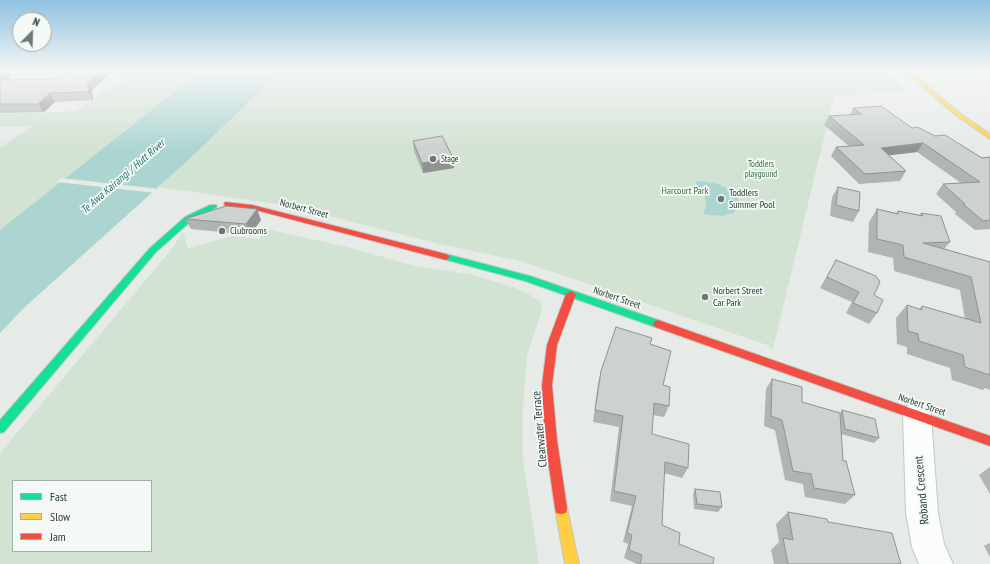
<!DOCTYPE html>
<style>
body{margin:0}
#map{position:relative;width:990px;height:564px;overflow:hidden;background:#e7ebe8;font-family:"PT Sans Narrow",sans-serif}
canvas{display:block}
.legend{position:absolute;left:12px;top:480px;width:140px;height:72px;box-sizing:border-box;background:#f5f9f6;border:1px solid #a2aea8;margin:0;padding:5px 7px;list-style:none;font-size:12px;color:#263d32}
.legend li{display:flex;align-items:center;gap:8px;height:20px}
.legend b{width:20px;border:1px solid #a2aea8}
.north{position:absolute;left:12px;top:12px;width:40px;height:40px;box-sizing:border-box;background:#f5f9f6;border:1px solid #a2aea8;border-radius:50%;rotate:23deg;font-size:11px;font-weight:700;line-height:16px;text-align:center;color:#263d32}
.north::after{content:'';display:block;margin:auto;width:14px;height:18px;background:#6a7a72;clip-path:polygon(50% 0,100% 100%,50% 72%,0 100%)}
</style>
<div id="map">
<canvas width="990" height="564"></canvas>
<ul class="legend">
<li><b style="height:5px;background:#16e098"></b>Fast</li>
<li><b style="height:5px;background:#ffcf43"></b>Slow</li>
<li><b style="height:5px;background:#f24e42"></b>Jam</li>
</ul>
<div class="north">N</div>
</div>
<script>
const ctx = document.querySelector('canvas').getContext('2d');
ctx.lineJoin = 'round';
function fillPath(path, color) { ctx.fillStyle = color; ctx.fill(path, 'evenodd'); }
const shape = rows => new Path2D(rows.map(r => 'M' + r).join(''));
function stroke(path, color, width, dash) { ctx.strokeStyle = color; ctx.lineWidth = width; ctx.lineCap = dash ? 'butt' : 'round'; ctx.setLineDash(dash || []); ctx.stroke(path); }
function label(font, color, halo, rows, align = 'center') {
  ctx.font = font + ' "PT Sans Narrow",sans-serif'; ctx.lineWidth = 3.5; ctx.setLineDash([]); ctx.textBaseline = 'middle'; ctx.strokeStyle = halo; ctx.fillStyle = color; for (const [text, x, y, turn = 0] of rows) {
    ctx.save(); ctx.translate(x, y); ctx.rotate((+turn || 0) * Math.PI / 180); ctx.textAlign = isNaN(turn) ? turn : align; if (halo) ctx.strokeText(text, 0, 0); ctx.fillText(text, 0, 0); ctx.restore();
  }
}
fillPath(shape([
 [885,70,906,91,834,96,773,349,767,345,521,261,439,244,290,206,159,187,250,101,278,71],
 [138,71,212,71,0,242,0,148,32,126,0,127,0,114,76,111,104,91,112,88],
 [266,229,355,249,411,265,474,275,521,290,540,301,542,310,527,356,523,405,523,460,539,564,0,564,0,453,171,250,183,232,188,248,232,236,259,239],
 [13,481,151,481,151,551,13,551]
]), '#d2e2d3');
fillPath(shape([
 [201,71,278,71,250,101,185,163,25,307,0,333,0,230],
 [700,181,719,184,728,189,736,195,739,201,738,208,733,213,723,216,703,214,706,206,705,197,695,182]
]), '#acd5d2');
fillPath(shape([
 [61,178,160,189,156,193,57,182]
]), '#e7ebe8');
const street = shape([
 [40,70,54,70,54,76,52,79,47,80,42,79,40,76,40,70],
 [917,403,927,406,931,415,938,513,944,544,953,564,919,564,912,547,906,513,903,415,907,406,917,403]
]);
const fast = shape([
 [210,205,216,205,217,207,191,221,156,252,4,432,0,433,0,420,150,248,185,217,210,205],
 [446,254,530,276,661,321,663,324,661,327,658,328,525,281,443,259,442,257,443,255,446,254]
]);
const slow = shape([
 [903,70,909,70,961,114,990,134,990,139,957,116,903,70],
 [561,502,566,503,567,508,579,564,565,564,555,508,556,503,561,502]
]);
const jam = shape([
 [225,202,252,205,446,254,450,257,446,260,252,209,225,206,224,204,225,202],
 [571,291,576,294,557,345,552,385,557,440,567,508,566,513,561,514,556,513,555,508,545,440,542,385,547,345,566,294,571,291],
 [658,320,990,436,990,446,655,327,653,324,655,321,658,320]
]);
stroke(street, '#c4c8c5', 2);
stroke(fast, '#c2c8c5', 2);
stroke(slow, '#c2c8c5', 2);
stroke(jam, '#c2c8c5', 2);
fillPath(street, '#fbfcfc');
fillPath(fast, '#16e098');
fillPath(slow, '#ffcf43');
fillPath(jam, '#f24e42');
fillPath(shape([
 [0,70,14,70,7,80,54,79,73,70,148,70,149,72,148,77,109,74,92,90,93,100,55,102,44,112,0,113],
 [853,108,935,136,982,158,990,157,990,229,975,230,955,214,956,212,936,194,943,184,961,183,917,152,889,155,906,171,900,181,859,184,831,156,836,147,849,146,824,125,829,116,850,115],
 [413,141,453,158,454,168,423,173,414,151],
 [838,187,859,211,853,222,830,216,832,197],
 [877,209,896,213,898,211,920,215,921,213,950,242,944,249,990,262,990,390,985,388,983,390,952,380,950,368,907,354,907,347,897,344,896,318,907,305,919,309,922,306,965,319,960,290,894,271,893,258,868,252,869,222],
 [185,219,261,220,250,235,191,229],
 [836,260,874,295,877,313,869,324,846,313,852,302,820,288],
 [650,344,669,406,664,417,653,415,652,434,688,468,682,478,664,473,662,525,679,544,713,564,637,564,624,558,628,544,623,542,632,506,610,501,619,427,593,422,598,383,601,371],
 [772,379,802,402,840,413,842,410,879,438,874,443,841,434,843,461,855,495,845,504,805,497,803,484,785,480,775,430,764,426,766,389],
 [990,467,990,494,979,475],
 [695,489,722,507,718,512,694,509,693,494],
 [788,512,828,522,901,564,774,564,771,550,779,542,776,524],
 [990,543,990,557,984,546]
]), '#b0b5b2');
fillPath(shape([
 [3,70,14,70,2,89,0,86,0,74],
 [99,70,107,70,109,74,92,90,93,100,88,92,88,82],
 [145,70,148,70,149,72,148,77],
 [50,93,55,102,44,112,38,104],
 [923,143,917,152,876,157,881,148],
 [453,158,454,168,423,173,422,163],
 [257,209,261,220,250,235,246,224]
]), '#909391');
const building = shape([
 [0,70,3,70,0,74,0,70],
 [73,70,99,70,88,82,88,92,50,93,38,104,0,104,0,80,54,79,73,70],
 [881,106,912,128,917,127,935,136,945,135,982,158,990,157,990,220,983,221,963,204,965,204,943,184,980,182,923,143,881,148,906,171,865,174,836,147,864,145,829,116,861,114,853,108,881,106],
 [442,136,453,158,422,163,413,141,442,136],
 [838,187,860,192,859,211,836,205,838,187],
 [226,206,257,209,246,224,185,219,226,206],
 [877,209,898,214,898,211,923,216,921,213,941,216,950,242,923,243,990,262,990,375,965,367,963,355,919,341,918,334,908,331,907,305,922,310,922,306,981,323,971,277,904,257,903,245,877,239,877,209],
 [836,260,876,276,880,282,874,295,883,300,877,313,853,303,859,292,827,277,836,260],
 [616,327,652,338,650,344,671,351,663,385,670,387,669,406,654,403,652,434,689,444,688,468,665,462,662,525,680,533,679,544,714,558,713,564,640,564,642,555,629,550,632,535,627,533,636,496,614,491,623,416,595,410,601,371,616,327],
 [772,379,802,387,802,402,840,413,843,461,846,461,855,495,814,488,811,474,793,471,782,420,771,416,772,379],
 [842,410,875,419,879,438,845,429,842,410],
 [695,489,720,492,722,507,697,504,695,489],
 [788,512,827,519,828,522,892,533,901,564,788,564,783,538,793,540,788,512]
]);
fillPath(building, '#cdd2cf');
stroke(building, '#909391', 1);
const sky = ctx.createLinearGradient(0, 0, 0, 149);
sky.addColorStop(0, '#90c1df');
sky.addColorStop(0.47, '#f4f6f5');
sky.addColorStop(1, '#f4f6f500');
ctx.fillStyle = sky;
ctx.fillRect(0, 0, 990, 149);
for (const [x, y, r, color] of [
 [433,159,4,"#6a7a72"],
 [721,199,4,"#6a7a72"],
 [222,231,4,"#6a7a72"],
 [705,297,4,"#6a7a72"]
]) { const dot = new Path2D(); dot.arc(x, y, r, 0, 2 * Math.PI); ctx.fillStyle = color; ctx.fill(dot); stroke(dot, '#f5f9f6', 1.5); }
label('9px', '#263d32', '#f5f9f6', [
 ["Stage",441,159]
], 'left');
label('9px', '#34703e', '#f5f9f6', [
 ["Toddlers",761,164],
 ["playgound",761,174]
]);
label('10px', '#34703e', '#f5f9f6', [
 ["Harcourt Park",685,191]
]);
label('10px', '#263d32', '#f5f9f6', [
 ["Toddlers",729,193],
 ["Summer Pool",729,205],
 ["Clubrooms",230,231],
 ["Norbert Street",713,291],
 ["Car Park",713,303]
], 'left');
label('10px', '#263d32', '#f5f9f6', [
 ["Norbert Street",304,209,15],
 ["Norbert Street",617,298,19],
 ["Norbert Street",922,405,19]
]);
label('italic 11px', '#257370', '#f5f9f6', [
 ["Te Awa Kairangi / Hutt River",123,177,-41]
]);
label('12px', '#263d32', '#f5f9f6', [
 ["Clearwater Terrace",540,429,-95],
 ["Roband Crescent",922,490,-95]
]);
</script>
